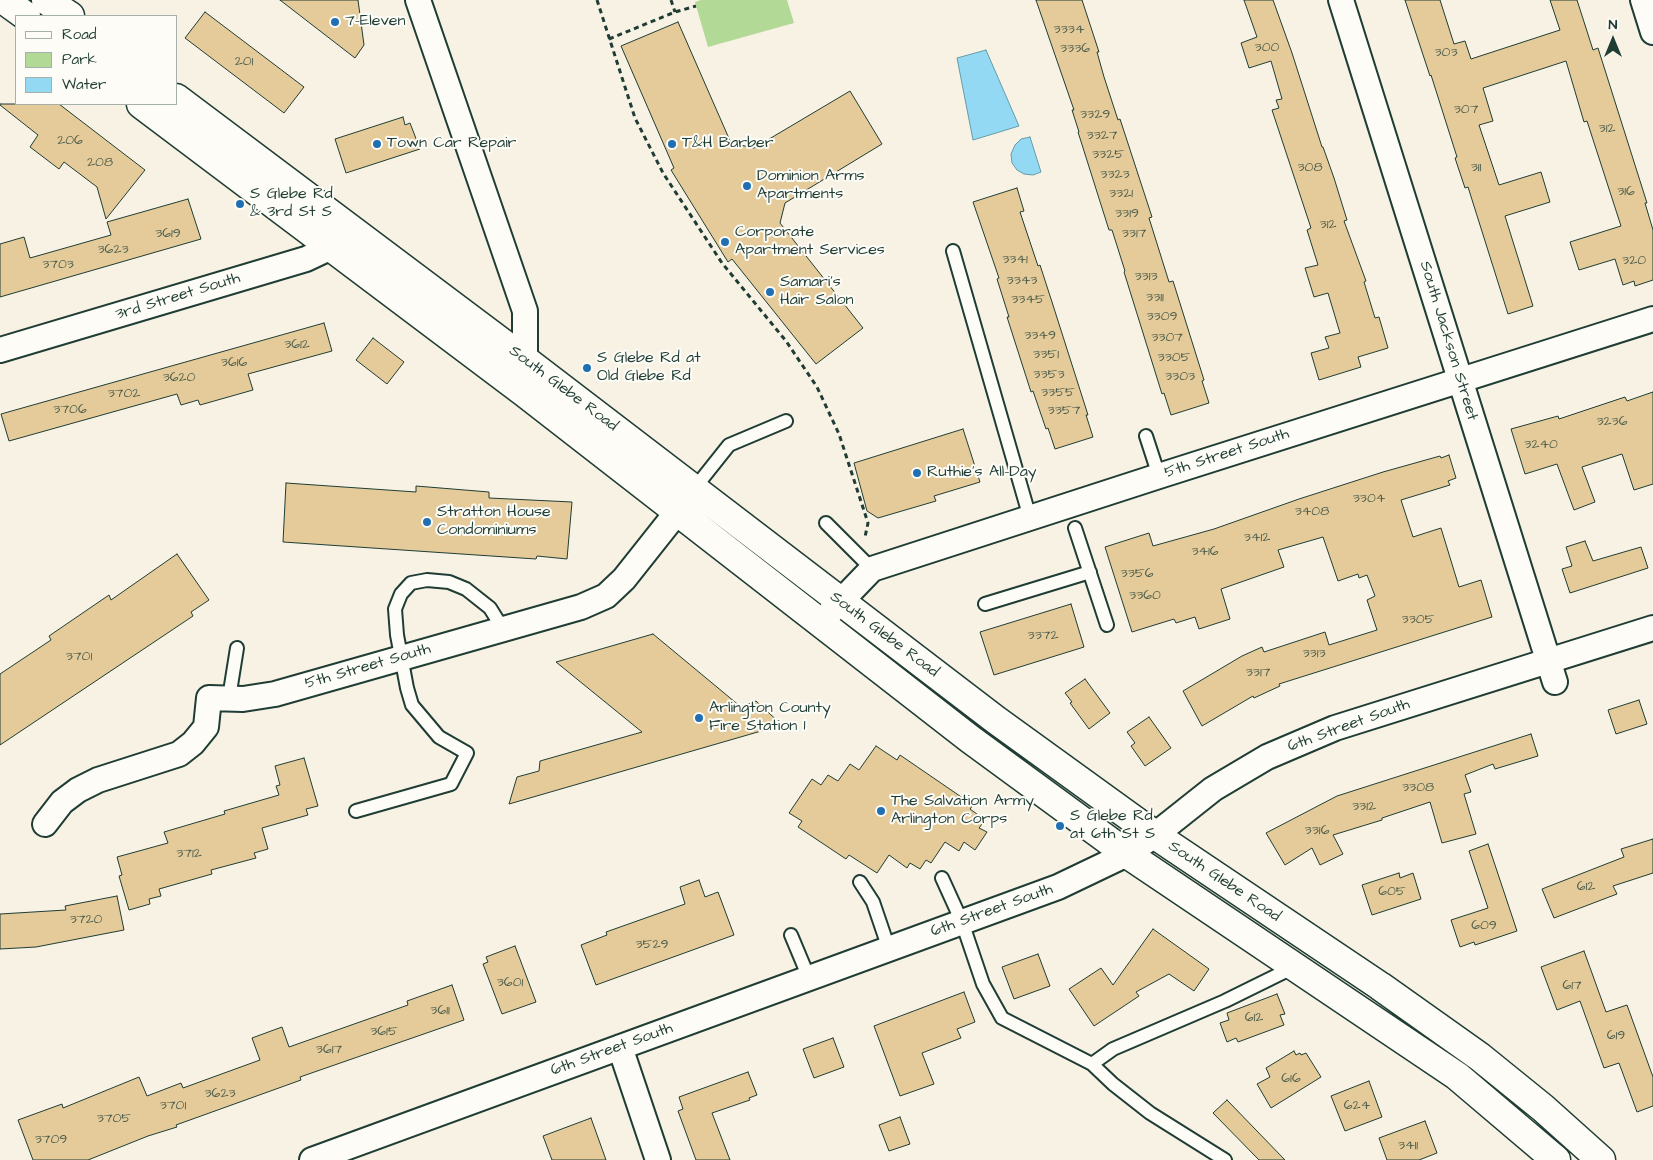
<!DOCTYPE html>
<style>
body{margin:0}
#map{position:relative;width:1653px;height:1160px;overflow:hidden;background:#f8f2e4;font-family:"Architects Daughter",sans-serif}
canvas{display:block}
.legend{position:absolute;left:15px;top:15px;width:162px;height:90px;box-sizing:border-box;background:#fdfcf7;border:1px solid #a4b0a9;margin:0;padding:6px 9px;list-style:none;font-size:15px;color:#1f3d34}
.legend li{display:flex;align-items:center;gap:10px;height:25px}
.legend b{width:25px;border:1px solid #a4b0a9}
.north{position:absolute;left:1588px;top:15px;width:50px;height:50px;-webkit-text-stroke:4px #fdfcf7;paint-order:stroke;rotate:0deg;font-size:14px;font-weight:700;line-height:20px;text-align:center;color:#1f3d34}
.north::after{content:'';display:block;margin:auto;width:18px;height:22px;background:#1f3d34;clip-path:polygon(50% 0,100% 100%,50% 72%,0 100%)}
</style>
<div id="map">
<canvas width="1653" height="1160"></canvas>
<ul class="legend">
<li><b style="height:6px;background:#fdfcf7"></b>Road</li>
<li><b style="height:14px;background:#b2d995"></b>Park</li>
<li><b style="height:14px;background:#93d9f4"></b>Water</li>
</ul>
<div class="north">N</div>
</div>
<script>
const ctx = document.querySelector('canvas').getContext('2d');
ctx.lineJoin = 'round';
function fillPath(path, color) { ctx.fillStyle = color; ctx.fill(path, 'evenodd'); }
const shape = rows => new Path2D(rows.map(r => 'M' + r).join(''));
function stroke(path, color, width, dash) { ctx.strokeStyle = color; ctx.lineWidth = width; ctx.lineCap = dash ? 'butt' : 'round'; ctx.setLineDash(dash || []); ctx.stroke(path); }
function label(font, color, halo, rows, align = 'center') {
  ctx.font = font + ' "Architects Daughter",sans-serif'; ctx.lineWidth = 4; ctx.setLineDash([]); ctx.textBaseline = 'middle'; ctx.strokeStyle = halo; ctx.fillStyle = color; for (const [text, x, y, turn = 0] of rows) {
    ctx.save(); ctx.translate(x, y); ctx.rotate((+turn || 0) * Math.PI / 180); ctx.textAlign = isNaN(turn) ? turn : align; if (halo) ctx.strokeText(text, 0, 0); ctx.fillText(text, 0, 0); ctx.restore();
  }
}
fillPath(shape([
 [701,0,787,0,794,23,708,47,695,2]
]), '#b2d995');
const water = shape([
 [986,50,1019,126,973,140,957,58,986,50],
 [1030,137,1041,172,1033,175,1024,174,1017,170,1012,163,1011,154,1015,145,1021,139,1030,137]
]);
fillPath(water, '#93d9f4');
stroke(water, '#659ba7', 1);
const building = shape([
 [280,0,358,0,364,45,355,58,280,0],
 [1036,0,1082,0,1099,52,1097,52,1104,77,1118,120,1120,119,1152,217,1149,218,1169,282,1173,281,1204,380,1202,381,1209,403,1171,415,1164,393,1162,394,1124,272,1125,271,1112,230,1109,230,1078,132,1079,132,1072,110,1074,110,1036,0],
 [1244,0,1273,0,1292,53,1322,147,1323,147,1334,178,1347,220,1344,221,1366,281,1364,282,1375,318,1379,317,1388,348,1358,357,1361,367,1319,380,1311,353,1329,348,1325,337,1340,333,1328,293,1314,297,1305,268,1318,265,1307,230,1311,228,1272,110,1279,108,1276,100,1282,99,1271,61,1249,68,1241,43,1257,37,1244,0],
 [1405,0,1440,0,1454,44,1465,41,1471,59,1560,30,1550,0,1577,0,1593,50,1598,48,1647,203,1645,203,1653,230,1653,280,1635,286,1634,281,1623,285,1615,259,1579,270,1570,242,1621,226,1587,121,1584,122,1566,61,1483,88,1493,121,1479,125,1499,185,1541,172,1550,202,1505,216,1533,306,1508,314,1468,187,1465,188,1455,158,1457,157,1431,75,1430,76,1405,0],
 [205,12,304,87,284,113,185,38,205,12],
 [678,22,731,143,754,148,850,91,882,144,785,203,780,223,863,328,816,364,732,259,728,262,671,170,674,168,621,46,678,22],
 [0,104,59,104,145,170,106,219,97,187,64,162,59,169,30,147,38,135,0,105,0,104],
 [403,117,405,125,410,123,420,149,346,173,335,139,403,117],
 [1017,188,1024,211,1020,212,1038,266,1040,265,1052,302,1088,415,1086,415,1093,437,1055,449,1048,428,1046,429,1033,391,1031,392,1007,317,1009,317,997,279,999,278,973,202,1017,188],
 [188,199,201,239,0,297,0,244,24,237,30,258,111,235,107,222,188,199],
 [324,323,332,351,248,374,253,390,200,405,198,400,181,405,177,394,9,441,1,414,324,323],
 [373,338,404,362,387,384,356,360,373,338],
 [1653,392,1653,484,1634,490,1622,454,1582,467,1595,502,1574,510,1557,464,1525,474,1511,429,1558,416,1559,419,1625,397,1627,401,1653,392],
 [963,429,980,482,934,496,936,501,878,518,867,511,854,463,963,429],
 [1449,455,1456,478,1448,481,1450,485,1401,500,1413,537,1441,528,1459,587,1481,580,1492,617,1279,684,1280,686,1254,698,1253,696,1202,726,1183,691,1242,656,1262,647,1264,652,1325,632,1329,645,1377,630,1367,600,1375,596,1367,575,1359,578,1358,574,1338,581,1323,537,1278,550,1284,567,1221,589,1230,619,1199,629,1195,617,1176,623,1174,619,1132,632,1105,547,1149,533,1153,546,1214,529,1299,499,1383,472,1440,456,1441,458,1449,455],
 [286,483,416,492,416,486,489,492,489,498,572,502,567,559,537,556,536,559,283,542,286,483],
 [1585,541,1593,561,1641,547,1648,568,1570,593,1562,569,1572,566,1566,547,1585,541],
 [177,554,209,600,191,612,193,616,0,745,0,674,51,640,49,636,109,595,111,600,177,554],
 [1071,604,1084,647,994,675,980,632,1071,604],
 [653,634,741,707,756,701,782,725,509,804,517,777,539,771,540,761,642,732,556,662,653,634],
 [1085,679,1110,713,1089,729,1070,703,1072,702,1065,693,1085,679],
 [1639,700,1647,724,1616,734,1608,710,1639,700],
 [1149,717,1171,748,1145,766,1131,746,1135,743,1127,732,1149,717],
 [1531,734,1538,756,1495,769,1493,764,1465,775,1471,792,1464,794,1476,834,1442,843,1430,802,1382,818,1382,820,1333,835,1343,854,1320,865,1312,848,1285,865,1266,833,1337,796,1531,734],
 [876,746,897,760,900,755,973,805,970,809,985,820,979,828,987,832,975,850,964,842,959,851,945,842,931,863,926,860,920,869,910,863,907,868,889,855,877,873,849,855,846,859,798,827,802,821,789,813,812,779,821,785,828,775,838,781,850,764,859,770,876,746],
 [304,758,318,806,306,809,308,815,262,828,268,849,254,853,256,858,211,870,212,874,159,889,161,896,149,899,150,904,129,910,119,876,122,875,117,857,168,843,164,832,225,814,224,811,279,795,276,786,280,785,275,766,304,758],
 [1653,839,1653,873,1613,886,1617,894,1554,918,1542,889,1624,857,1621,849,1653,839],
 [1488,844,1517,931,1475,945,1474,942,1460,947,1451,920,1488,908,1469,851,1488,844],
 [1399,873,1400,878,1413,873,1421,899,1372,915,1362,885,1399,873],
 [699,880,705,897,718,892,734,935,596,985,581,945,607,935,606,932,685,904,680,887,699,880],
 [117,896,124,930,36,947,0,949,0,914,66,910,65,906,117,896],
 [1153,929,1209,969,1194,991,1169,974,1136,992,1139,996,1094,1026,1069,989,1101,968,1113,985,1153,929],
 [515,946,536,1002,502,1014,483,964,488,962,486,957,515,946],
 [1584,951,1606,1012,1627,1005,1653,1077,1653,1106,1637,1112,1619,1063,1604,1068,1580,1001,1557,1010,1541,967,1584,951],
 [1038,954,1050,986,1014,999,1002,967,1038,954],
 [452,985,464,1020,300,1077,301,1080,176,1125,177,1127,148,1136,88,1160,33,1160,18,1120,62,1104,63,1108,139,1077,147,1096,181,1083,183,1088,260,1060,252,1038,282,1027,289,1047,408,1005,407,1001,452,985],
 [964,992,975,1022,957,1029,961,1038,922,1053,934,1084,900,1096,874,1026,964,992],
 [1277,994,1285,1014,1280,1015,1284,1025,1238,1042,1236,1038,1227,1042,1220,1023,1229,1020,1227,1013,1277,994],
 [833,1038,844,1067,814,1078,803,1049,833,1038],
 [1294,1051,1296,1055,1300,1053,1301,1055,1306,1053,1321,1077,1271,1108,1257,1084,1270,1077,1266,1068,1294,1051],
 [748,1072,757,1095,749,1098,750,1100,712,1113,730,1160,696,1160,678,1111,683,1109,679,1097,748,1072],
 [1369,1081,1382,1117,1345,1131,1331,1096,1369,1081],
 [1227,1100,1285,1160,1259,1160,1213,1113,1227,1100],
 [900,1117,910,1144,889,1151,879,1125,900,1117],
 [591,1118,606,1160,552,1160,543,1136,591,1118],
 [1425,1121,1437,1153,1419,1160,1387,1160,1379,1138,1425,1121]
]);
fillPath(building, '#e5cb9a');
stroke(building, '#1f3d34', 1);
const lane = shape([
 [953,251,1030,518],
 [1146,436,1159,476],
 [694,489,729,445,786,421],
 [826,523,872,569],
 [1075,528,1107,625],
 [985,604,1090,572],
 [229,698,237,648],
 [356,811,451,784,467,753,439,737,412,705,407,688,397,635,395,609,401,594,411,583,427,580,449,582,466,589,490,608,503,629],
 [942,878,962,922,983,984,1002,1018,1092,1064,1113,1084,1150,1113,1225,1160],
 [860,882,873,902,889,949],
 [791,935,809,978],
 [1092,1064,1113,1049,1225,1001,1294,967]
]);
const street = shape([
 [418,0,525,311,525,360],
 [1341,0,1555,682],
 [1643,0,1653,32],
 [0,350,306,259,323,251,339,232],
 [820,623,872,569,1159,476,1653,319],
 [45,824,62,802,78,790,98,780,179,754,193,743,206,727,209,698,243,699,275,694,581,607,606,596,624,579,689,497],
 [620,1047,658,1160],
 [312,1160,1058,887,1127,854,1155,835,1213,789,1267,757,1335,728,1653,628]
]);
const primary = shape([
 [4,0,26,16],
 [46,0,70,16],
 [176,98,525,360,996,720,1155,835,1380,986,1480,1057,1543,1108,1601,1160],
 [141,104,525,393,970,739,1127,854,1457,1076,1556,1160]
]);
stroke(lane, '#1f3d34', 16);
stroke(street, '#1f3d34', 28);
stroke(primary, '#1f3d34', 31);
stroke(shape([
 [597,0,635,118,663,173,722,263,786,341,817,387,839,434,868,523,865,537],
 [671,0,675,12],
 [609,39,675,12,696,6]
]), '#1f3d34', 3, [5, 4]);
stroke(lane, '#fdfcf7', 12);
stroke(street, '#fdfcf7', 24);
stroke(primary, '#fdfcf7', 28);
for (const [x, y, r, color] of [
 [335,22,5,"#1f6fb2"],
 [377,144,5,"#1f6fb2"],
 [672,144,5,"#1f6fb2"],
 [747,186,5,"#1f6fb2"],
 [240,204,5,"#1f6fb2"],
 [725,242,5,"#1f6fb2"],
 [770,292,5,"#1f6fb2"],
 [587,368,5,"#1f6fb2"],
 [917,473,5,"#1f6fb2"],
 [427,522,5,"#1f6fb2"],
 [699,718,5,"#1f6fb2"],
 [881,811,5,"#1f6fb2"],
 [1060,826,5,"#1f6fb2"]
]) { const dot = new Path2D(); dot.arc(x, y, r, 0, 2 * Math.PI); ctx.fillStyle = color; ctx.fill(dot); stroke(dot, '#fdfcf7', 2); }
label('14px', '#50604e', null, [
 ["3334",1069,30],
 ["300",1267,48],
 ["3336",1075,49],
 ["303",1446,53],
 ["201",244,62],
 ["307",1466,110],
 ["3329",1095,115],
 ["312",1607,129],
 ["3327",1102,136],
 ["206",70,141],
 ["3325",1108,155],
 ["208",100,163],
 ["308",1310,168],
 ["311",1476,168],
 ["3323",1115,175],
 ["316",1626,192],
 ["3321",1121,194],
 ["3319",1127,214],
 ["312",1328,225],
 ["3619",168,234],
 ["3317",1134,234],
 ["3623",113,250],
 ["3341",1015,260],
 ["320",1634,261],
 ["3703",58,265],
 ["3313",1146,277],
 ["3343",1022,281],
 ["3311",1155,298],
 ["3345",1028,300],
 ["3309",1162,317],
 ["3349",1040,336],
 ["3307",1167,338],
 ["3612",297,345],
 ["3351",1046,355],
 ["3305",1174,358],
 ["3616",234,363],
 ["3353",1049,375],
 ["3303",1180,377],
 ["3620",179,378],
 ["3355",1058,393],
 ["3702",124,394],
 ["3706",70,410],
 ["3357",1064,411],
 ["3236",1612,422],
 ["3240",1541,445],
 ["3304",1369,499],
 ["3408",1312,512],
 ["3412",1257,538],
 ["3416",1205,552],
 ["3356",1137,574],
 ["3360",1145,596],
 ["3305",1418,620],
 ["3372",1043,636],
 ["3313",1314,654],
 ["3701",79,657],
 ["3317",1258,673],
 ["3308",1418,788],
 ["3312",1364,807],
 ["3316",1317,831],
 ["3712",189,854],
 ["612",1586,887],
 ["605",1392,892],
 ["3720",86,920],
 ["609",1484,926],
 ["3529",652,945],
 ["3601",510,983],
 ["617",1572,986],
 ["3611",440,1011],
 ["612",1254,1018],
 ["3615",384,1032],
 ["619",1616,1036],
 ["3617",329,1050],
 ["616",1291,1079],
 ["3623",220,1094],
 ["3701",173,1106],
 ["624",1357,1106],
 ["3705",114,1119],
 ["3709",51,1140],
 ["3411",1408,1146]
]);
label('16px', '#1f3d34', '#fdfcf7', [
 ["7-Eleven",345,22],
 ["Town Car Repair",387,144],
 ["T&H Barber",682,144],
 ["Dominion Arms",757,177],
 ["Apartments",757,195],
 ["S Glebe Rd",250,195],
 ["& 3rd St S",250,213],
 ["Corporate",735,233],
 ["Apartment Services",735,251],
 ["Samari's",780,283],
 ["Hair Salon",780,301],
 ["S Glebe Rd at",597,359],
 ["Old Glebe Rd",597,377],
 ["Ruthie's All-Day",927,473],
 ["Stratton House",437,513],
 ["Condominiums",437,531],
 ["Arlington County",709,709],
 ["Fire Station 1",709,727],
 ["The Salvation Army",891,802],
 ["Arlington Corps",891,820],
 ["S Glebe Rd",1070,817],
 ["at 6th St S",1070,835]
], 'left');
label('16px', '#1f3d34', '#fdfcf7', [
 ["3rd Street South",178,297,-17],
 ["South Jackson Street",1448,341,73],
 ["South Glebe Road",563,389,37],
 ["5th Street South",1227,454,-18],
 ["South Glebe Road",884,635,37],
 ["5th Street South",368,667,-16],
 ["6th Street South",1349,726,-20],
 ["South Glebe Road",1224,882,34],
 ["6th Street South",992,911,-20],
 ["6th Street South",612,1050,-20]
]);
</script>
